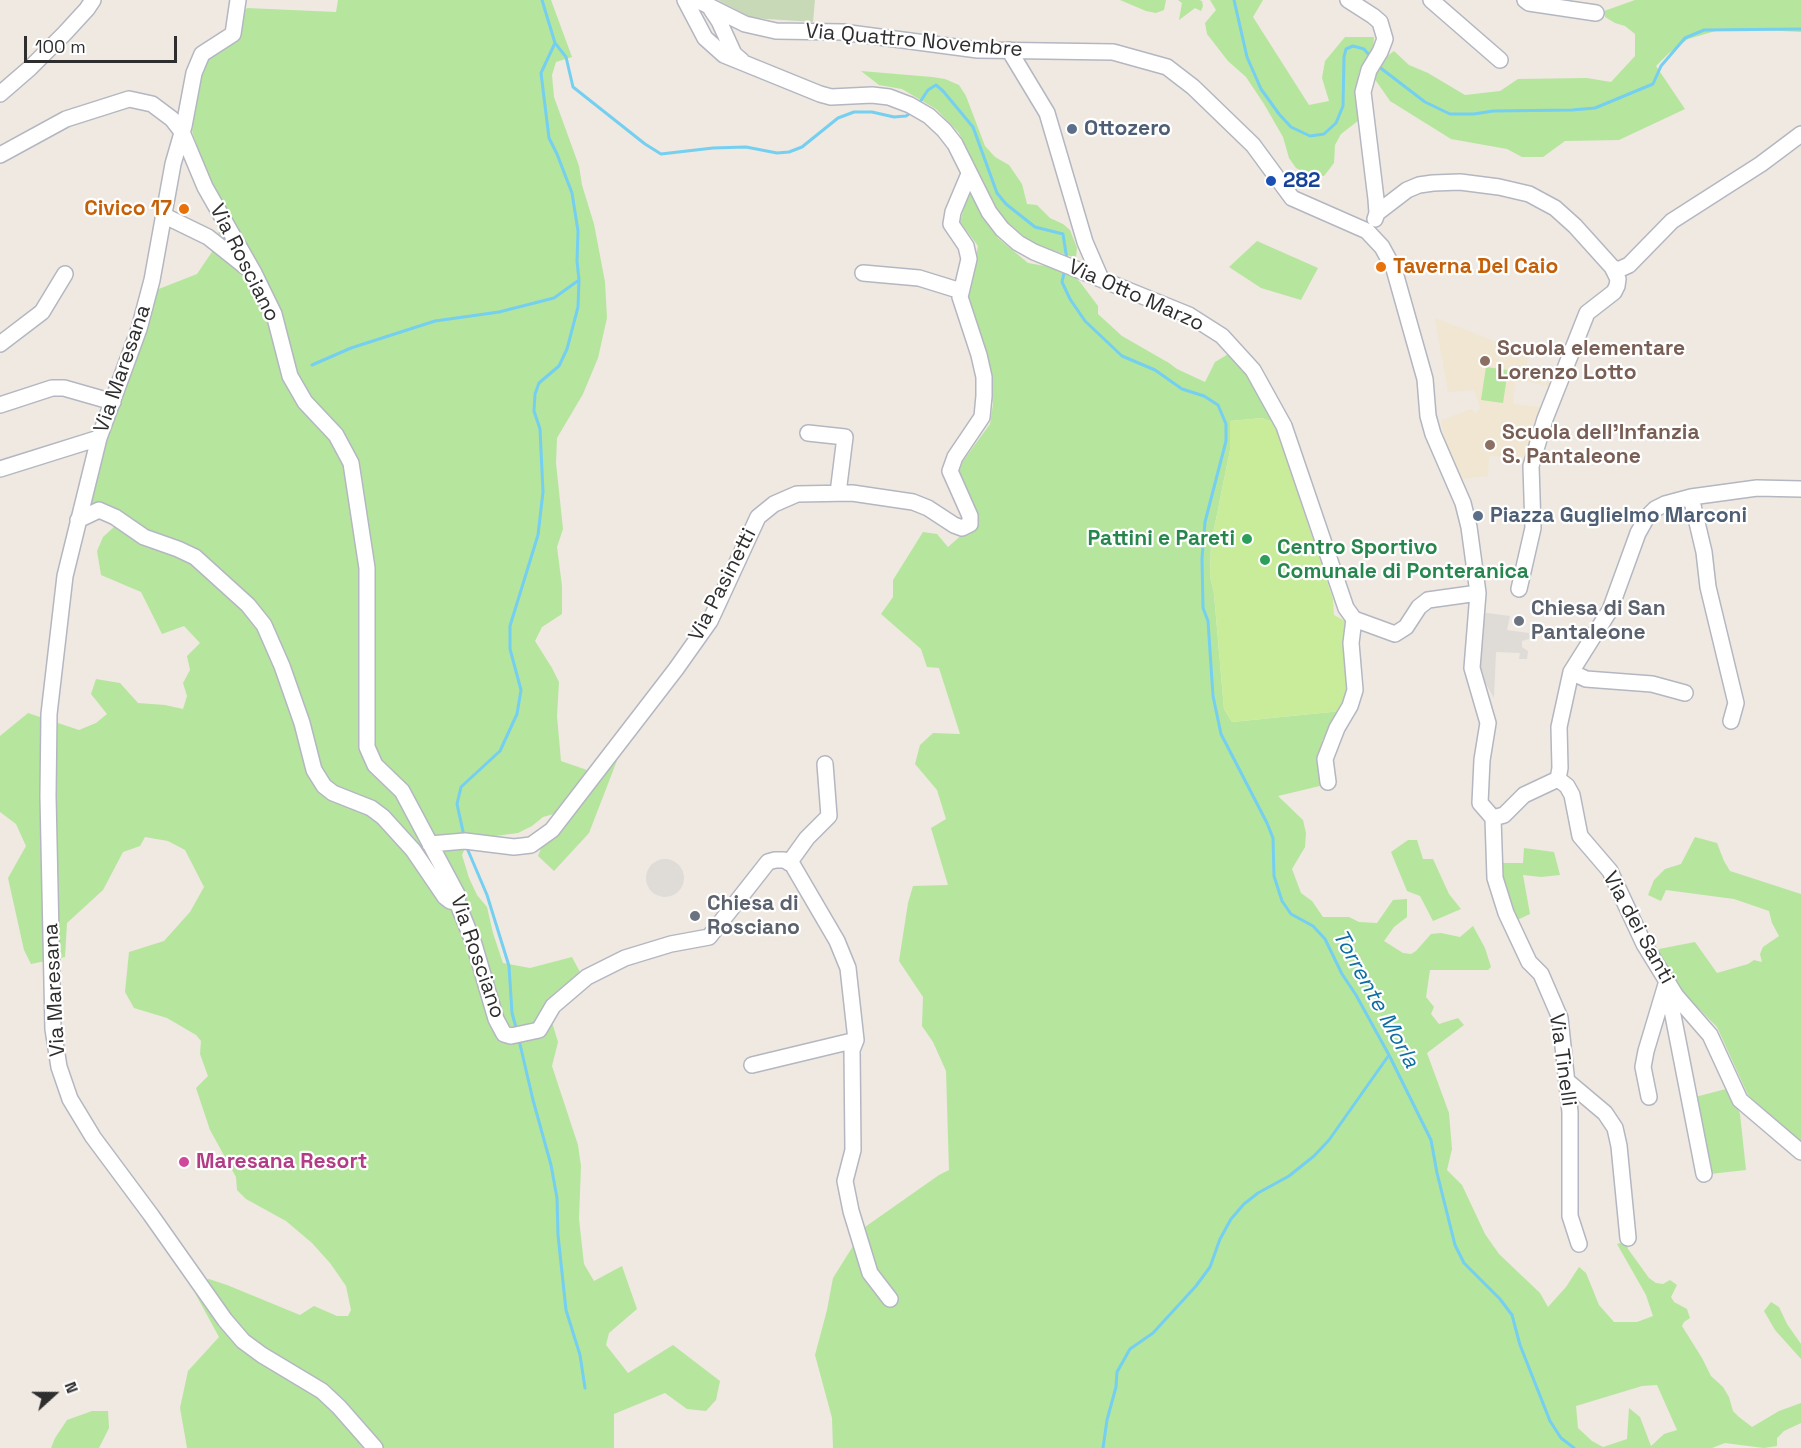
<!DOCTYPE html>
<style>
body{margin:0}
#map{position:relative;width:1801px;height:1448px;overflow:hidden;background:#efe9e1;font-family:"Space Grotesk",sans-serif}
canvas{display:block}
.north{position:absolute;left:24px;top:1364px;width:60px;height:60px;-webkit-text-stroke:4px #fff;paint-order:stroke;rotate:69deg;font-size:16px;font-weight:700;line-height:24px;text-align:center;color:#2e2e2e}
.north::after{content:'';display:block;margin:auto;width:21px;height:27px;background:#2e2e2e;clip-path:polygon(50% 0,100% 100%,50% 72%,0 100%)}
.scale{position:absolute;left:24px;top:36px;width:153px;height:27px;box-sizing:border-box;border:3px solid #2e2e2e;border-top:0;padding-left:8px;font-size:18px;line-height:21px;white-space:nowrap;color:#2e2e2e;-webkit-text-stroke:4px #fff;paint-order:stroke}
</style>
<div id="map">
<canvas width="1801" height="1448"></canvas>
<div class="north">N</div>
<div class="scale">100 m</div>
</div>
<script>
const ctx = document.querySelector('canvas').getContext('2d');
ctx.lineJoin = 'round';
function fillPath(path, color) { ctx.fillStyle = color; ctx.fill(path, 'evenodd'); }
const shape = rows => new Path2D(rows.map(r => 'M' + r).join(''));
function stroke(path, color, width, dash) { ctx.strokeStyle = color; ctx.lineWidth = width; ctx.lineCap = dash ? 'butt' : 'round'; ctx.setLineDash(dash || []); ctx.stroke(path); }
function label(font, color, halo, rows, align = 'center') {
  ctx.font = font + ' "Space Grotesk",sans-serif'; ctx.lineWidth = 4.5; ctx.setLineDash([]); ctx.textBaseline = 'middle'; ctx.strokeStyle = halo; ctx.fillStyle = color; for (const [text, x, y, turn = 0] of rows) {
    ctx.save(); ctx.translate(x, y); ctx.rotate((+turn || 0) * Math.PI / 180); ctx.textAlign = isNaN(turn) ? turn : align; if (halo) ctx.strokeText(text, 0, 0); ctx.fillText(text, 0, 0); ctx.restore();
  }
}
fillPath(shape([
 [1435,318,1530,355,1526,367,1551,375,1549,386,1524,381,1515,382,1513,404,1540,407,1542,411,1530,457,1489,456,1488,476,1461,479,1444,438,1441,421,1470,409,1477,413,1480,407,1474,390,1448,392]
]), '#f0e6d1');
fillPath(shape([
 [338,0,551,0,572,57,556,62,552,75,554,97,579,166,582,185,594,224,605,282,607,318,598,358,583,394,557,438,556,463,563,529,557,547,562,586,562,614,542,627,535,641,552,668,559,682,557,716,561,761,587,770,606,747,618,758,589,833,554,871,538,856,547,833,557,813,543,817,532,826,518,833,495,836,471,834,462,855,469,878,477,895,487,907,493,933,503,963,530,968,572,957,581,974,552,1022,558,1042,552,1066,578,1145,581,1166,579,1219,584,1264,594,1281,622,1266,637,1309,609,1333,606,1345,628,1373,673,1345,720,1381,716,1400,706,1411,687,1409,665,1393,614,1414,614,1448,187,1448,180,1408,188,1371,219,1337,195,1293,202,1280,209,1279,227,1285,300,1315,314,1306,337,1316,348,1316,351,1310,346,1286,330,1263,312,1243,286,1221,246,1199,237,1190,236,1177,210,1130,196,1088,208,1076,200,1054,201,1041,196,1035,167,1018,134,1008,125,992,129,952,164,941,190,912,204,887,185,850,168,841,145,837,140,846,123,852,103,890,67,923,65,957,31,964,24,950,8,878,26,846,16,824,0,812,0,736,28,713,79,730,96,723,107,714,91,694,96,679,120,683,138,703,165,705,183,709,187,696,183,683,190,670,187,656,200,643,184,626,162,634,141,592,101,575,97,551,103,537,114,527,89,509,95,471,151,292,197,274,216,246,223,209,205,169,192,131,205,44,230,30,247,8,336,12],
 [1120,0,1166,0,1164,10,1156,13,1146,11],
 [1178,0,1199,0,1202,1,1203,6,1201,11,1195,8,1179,20,1182,3],
 [1210,0,1263,0,1253,17,1309,105,1329,101,1322,78,1325,61,1345,37,1374,37,1373,51,1359,73,1356,98,1363,117,1341,134,1335,145,1334,163,1324,176,1310,175,1296,168,1289,158,1283,137,1264,104,1246,77,1228,61,1207,34,1205,23,1216,10],
 [1635,0,1801,0,1801,32,1745,29,1719,30,1688,39,1668,54,1656,66,1685,109,1619,140,1565,141,1543,157,1522,157,1507,149,1451,139,1390,101,1374,78,1386,57,1394,51,1409,65,1428,73,1465,95,1500,91,1518,79,1587,78,1611,82,1635,56,1635,34,1625,26,1615,23,1605,17,1604,11],
 [861,71,932,77,945,79,959,85,966,96,985,146,995,157,1009,165,1022,184,1027,204,1037,205,1050,218,1063,224,1070,230,1077,248,1076,258,1033,244,1001,217,981,181,959,133,936,109,902,89,879,85],
 [970,186,976,204,998,238,1028,263,1068,270,1080,282,1098,306,1098,314,1122,336,1169,363,1177,369,1205,382,1215,362,1230,353,1250,375,1272,422,1262,418,1230,421,1230,450,1211,544,1210,576,1214,594,1224,709,1232,722,1341,711,1322,741,1319,764,1324,785,1278,796,1303,820,1306,833,1305,847,1292,869,1301,893,1312,901,1323,917,1349,917,1359,922,1377,923,1393,900,1407,899,1407,917,1394,927,1384,941,1403,953,1411,954,1416,951,1431,934,1441,933,1460,937,1473,926,1485,948,1491,967,1488,970,1430,970,1426,997,1434,1007,1431,1014,1439,1024,1458,1018,1464,1025,1427,1053,1449,1113,1452,1149,1447,1170,1462,1185,1485,1234,1499,1254,1540,1293,1548,1307,1566,1287,1579,1267,1586,1273,1599,1305,1614,1322,1637,1322,1653,1316,1646,1295,1617,1244,1627,1241,1628,1249,1649,1278,1656,1283,1663,1284,1670,1280,1677,1285,1671,1297,1674,1302,1687,1309,1690,1318,1684,1322,1682,1326,1702,1358,1711,1376,1723,1387,1729,1397,1733,1411,1739,1417,1752,1427,1779,1411,1801,1403,1801,1423,1784,1431,1777,1438,1777,1446,1764,1448,1725,1443,1712,1448,833,1448,832,1418,815,1355,827,1310,833,1278,865,1227,939,1175,949,1170,946,1071,933,1042,922,1026,923,997,899,961,908,903,913,886,948,885,931,828,946,819,937,790,915,764,920,745,933,733,960,734,939,668,927,667,921,649,881,614,893,597,893,580,923,532,937,534,948,547,965,532,976,526,959,472,963,461,990,424,993,404,986,370,966,305,978,246,960,222],
 [1657,1385,1677,1430,1664,1434,1651,1446,1640,1417,1629,1408,1627,1439,1603,1447,1592,1441,1578,1428,1576,1406,1642,1386],
 [1257,241,1318,268,1301,300,1261,288,1229,267],
 [1486,367,1508,370,1503,403,1481,400],
 [1695,837,1717,843,1724,861,1730,871,1801,894,1801,1143,1748,1095,1717,1027,1682,992,1656,956,1659,949,1695,942,1717,973,1748,964,1754,960,1762,962,1760,954,1763,947,1779,936,1772,923,1769,911,1734,899,1666,890,1661,901,1648,895,1654,880,1665,869,1681,864],
 [1408,840,1417,840,1423,859,1433,859,1449,894,1461,909,1433,921,1420,896,1407,891,1391,852],
 [1524,848,1554,852,1560,875,1541,877,1523,875,1530,914,1513,922,1500,880,1500,863,1523,863],
 [1730,1088,1740,1114,1746,1170,1710,1174,1695,1097],
 [1771,1302,1779,1307,1787,1324,1801,1344,1801,1359,1775,1330,1764,1311],
 [92,1411,108,1411,109,1428,99,1448,51,1448,55,1438,67,1420]
]), '#b6e59e');
fillPath(shape([
 [718,0,815,0,813,22,752,18]
]), '#c8d9b8');
fillPath(shape([
 [1262,418,1274,422,1333,599,1334,615,1345,621,1349,701,1341,711,1232,722,1224,709,1214,594,1210,576,1211,544,1230,450,1230,421]
]), '#c9ec9a');
fillPath(shape([
 [1487,613,1510,616,1507,630,1529,633,1529,639,1522,641,1522,647,1528,651,1527,659,1519,659,1520,653,1496,652,1494,698,1479,672,1482,615],
 '646 878a19 19 0 1 1 38 0a19 19 0 1 1-38 0Z'
]), '#dfdcd8');
stroke(shape([
 [542,0,555,43,566,57,573,87,645,144,661,154,713,148,746,147,777,153,789,152,802,147,838,118,854,112,872,112,894,117,906,116,912,112],
 [1234,0,1247,57,1261,89,1279,114,1291,127,1310,136,1324,134,1336,123,1343,106,1344,57,1346,49,1353,46,1364,49,1370,56],
 [1378,66,1425,102,1450,114,1474,114,1493,111,1572,110,1595,108,1653,84,1661,66,1685,38,1704,30,1801,29],
 [918,105,928,90,936,85,943,91,973,127,997,193,1006,204,1035,227,1063,234,1067,260],
 [1065,269,1062,282,1070,299,1085,321,1122,356,1155,370,1182,389,1204,396,1218,405,1226,424,1226,441,1205,522,1202,558,1203,608,1208,621,1213,696,1221,734,1267,823,1273,838,1274,876,1282,901,1291,914,1313,926,1325,939,1342,974,1356,995,1389,1055,1431,1140,1437,1173,1455,1245,1464,1263,1500,1299,1512,1315,1520,1345,1550,1421,1561,1438,1574,1448],
 [312,365,351,348,435,321,499,312,554,298,579,280,577,261,578,231,572,193,557,154,549,138,541,73,555,43],
 [464,836,457,804,461,787,500,751,517,714,521,690,510,649,510,626,538,535,543,492,540,429,534,411,535,394,539,383,559,366,567,349,578,307,579,280],
 [467,848,487,895,509,966,512,1013,517,1031],
 [519,1040,533,1100,551,1165,557,1198,558,1235,566,1310,580,1355,585,1388],
 [1103,1448,1107,1420,1116,1387,1117,1372,1130,1349,1153,1333,1196,1286,1210,1267,1220,1239,1231,1219,1244,1204,1258,1193,1289,1176,1314,1156,1329,1140,1389,1055]
]), '#75cff0', 3);
const minor = shape([
 [238,0,233,34,202,54,194,73,184,126,173,164,152,280,139,329,99,438,65,576,49,714,48,796,53,1029,59,1067,70,1099,93,1137,151,1215,225,1320,243,1341,262,1355,322,1391,339,1407,375,1448],
 [685,0,705,38,724,55,820,94,831,97,872,95,889,97,910,105,929,116,944,130,955,144,989,212,1002,229,1018,243,1034,252,1189,315,1222,336,1253,370,1284,426,1346,608,1354,619,1395,634,1406,627,1419,607,1428,600,1478,593],
 [697,0,745,24,776,31,842,32,978,50,1113,52,1167,67,1193,87,1253,145,1292,198,1367,231,1382,247,1394,269,1425,379,1428,416,1433,434,1463,503,1469,527,1478,593,1472,668,1488,723,1482,760,1480,803,1493,818],
 [1348,0,1373,16,1380,22,1385,39,1380,52,1369,70,1363,92,1376,199,1377,213,1375,219],
 [1431,0,1500,60],
 [1525,0,1529,3,1596,13],
 [711,9,719,21,734,54,742,61],
 [1009,50,1047,113,1085,242,1101,279],
 [0,94,30,68,65,33,87,9,93,0],
 [0,155,66,119,129,99,152,104,172,119,182,132,205,187,254,273,274,314,290,376,305,402,336,435,351,463,367,568,367,747,375,765,402,791,458,896,457,902,474,944,496,1019,504,1034,511,1036,539,1030,553,1006,587,977,625,958,671,944,709,937,768,862,775,860,784,860,792,864,837,941,848,968,856,1040,852,1050,853,1150,845,1181,851,1211,870,1273,890,1299],
 [1377,213,1407,190,1419,185,1433,183,1460,182,1499,187,1529,194,1555,208,1575,226,1612,267,1618,279,1617,286,1614,292,1587,313,1545,419,1531,466,1533,528,1519,589],
 [163,217,169,218,208,237,247,268],
 [1612,267,1618,270,1629,265,1672,221,1761,164,1801,134],
 [863,273,919,278,961,291],
 [0,344,42,312,65,274],
 [0,405,52,388,64,388,113,402],
 [808,433,845,437,838,493],
 [0,469,99,438],
 [1691,497,1704,552,1708,587,1736,703,1731,721],
 [78,520,99,510,115,517,144,537,178,549,195,557,248,605,264,625,282,666,302,723,314,770,324,786,333,793,371,808,383,817,413,850,445,897,450,901,457,902],
 [1571,672,1586,679,1652,684,1685,693],
 [1558,779,1567,786,1572,795,1580,836,1610,871,1644,944,1676,996,1710,1035,1740,1100,1801,1152],
 [1328,782,1325,759,1337,728,1350,706,1355,690,1351,643,1354,619],
 [1493,818,1504,815,1524,795,1558,779,1560,768,1559,727,1571,672,1610,610,1638,533,1647,517,1655,509,1665,504,1691,497,1757,488,1801,489],
 [1493,818,1495,878,1506,913,1529,962,1541,974,1560,1018,1570,1112,1570,1216,1579,1244],
 [430,844,465,841,514,847,531,845,552,830,676,669,710,621,758,517,774,504,797,494,852,493,913,502,928,508,954,525,962,528,970,524,970,516,950,471,955,457,982,417,984,396,984,377,979,355,960,297,969,259,966,246,951,224,953,212,969,174],
 [789,863,807,838,829,816,825,764],
 [1676,996,1671,1005,1704,1174],
 [752,1065,856,1040],
 [1567,1081,1605,1113,1615,1128,1619,1146,1628,1238],
 [1649,1097,1643,1067,1646,1051,1667,981]
]);
stroke(minor, '#b4b7c1', 18);
stroke(minor, '#fff', 15);
for (const [x, y, r, color] of [
 [1072,129,6,"#5c6f8a"],
 [1271,181,6,"#1a4fb4"],
 [184,209,6,"#e8710a"],
 [1381,267,6,"#e8710a"],
 [1485,361,6,"#8d6e63"],
 [1490,445,6,"#8d6e63"],
 [1478,516,6,"#5c6f8a"],
 [1247,539,6,"#2e9e5b"],
 [1265,560,6,"#2e9e5b"],
 [1519,621,6,"#6b7280"],
 [695,916,6,"#6b7280"],
 [184,1162,6,"#d1479c"]
]) { const dot = new Path2D(); dot.arc(x, y, r, 0, 2 * Math.PI); ctx.fillStyle = color; ctx.fill(dot); stroke(dot, '#fff', 2); }
label('21px', '#2e2e2e', '#fff', [
 ["Via Quattro Novembre",914,41,5],
 ["Via Rosciano",244,263,63],
 ["Via Otto Marzo",1136,296,24],
 ["Via Maresana",123,369,-71],
 ["Via Pasinetti",723,585,-63],
 ["Via dei Santi",1638,928,61],
 ["Via Rosciano",477,957,71],
 ["Via Maresana",55,990,-93],
 ["Via Tinelli",1562,1060,82]
]);
label('bold 21px', '#4e5e75', '#fff', [
 ["Ottozero",1084,129],
 ["Piazza Guglielmo Marconi",1490,516]
], 'left');
label('bold 21px', '#164399', '#fff', [
 ["282",1283,181]
], 'left');
label('bold 21px', '#c56008', '#fff', [
 ["Civico 17",172,209],
 ["Taverna Del Caio",1393,267,"left"]
], 'right');
label('bold 21px', '#785e54', '#fff', [
 ["Scuola elementare",1497,349],
 ["Lorenzo Lotto",1497,373],
 ["Scuola dell'Infanzia",1502,433],
 ["S. Pantaleone",1502,457]
], 'left');
label('bold 21px', '#27864d', '#fff', [
 ["Pattini e Pareti",1235,539],
 ["Centro Sportivo",1277,548,"left"],
 ["Comunale di Ponteranica",1277,572,"left"]
], 'right');
label('bold 21px', '#5b616d', '#fff', [
 ["Chiesa di San",1531,609],
 ["Pantaleone",1531,633],
 ["Chiesa di",707,904],
 ["Rosciano",707,928]
], 'left');
label('bold 21px', '#b23c85', '#fff', [
 ["Maresana Resort",196,1162]
], 'left');
label('italic 22px', '#0d6fa3', '#fff', [
 ["Torrente Morla",1375,999,61]
]);
</script>
